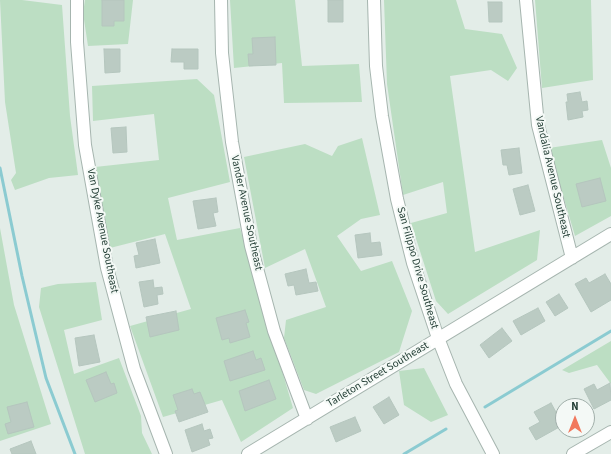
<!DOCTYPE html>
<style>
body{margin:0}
#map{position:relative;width:611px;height:454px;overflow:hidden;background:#e3ede8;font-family:"Source Sans 3",sans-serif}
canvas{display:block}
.north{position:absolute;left:555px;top:398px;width:40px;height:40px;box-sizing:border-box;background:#f4f9f6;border:1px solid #a0aea9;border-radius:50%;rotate:0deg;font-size:11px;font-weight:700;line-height:16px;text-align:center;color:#233e35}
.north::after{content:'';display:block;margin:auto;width:14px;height:18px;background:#f1785d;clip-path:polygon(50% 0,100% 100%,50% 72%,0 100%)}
</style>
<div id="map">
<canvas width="611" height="454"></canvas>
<div class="north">N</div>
</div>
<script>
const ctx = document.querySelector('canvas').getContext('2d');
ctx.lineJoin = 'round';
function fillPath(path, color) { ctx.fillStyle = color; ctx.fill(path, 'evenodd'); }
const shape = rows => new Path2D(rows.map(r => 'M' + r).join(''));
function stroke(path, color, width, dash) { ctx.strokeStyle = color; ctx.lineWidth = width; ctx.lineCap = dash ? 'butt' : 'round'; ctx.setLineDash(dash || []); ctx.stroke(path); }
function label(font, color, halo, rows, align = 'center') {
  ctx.font = font + ' "Source Sans 3",sans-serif'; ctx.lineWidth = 4; ctx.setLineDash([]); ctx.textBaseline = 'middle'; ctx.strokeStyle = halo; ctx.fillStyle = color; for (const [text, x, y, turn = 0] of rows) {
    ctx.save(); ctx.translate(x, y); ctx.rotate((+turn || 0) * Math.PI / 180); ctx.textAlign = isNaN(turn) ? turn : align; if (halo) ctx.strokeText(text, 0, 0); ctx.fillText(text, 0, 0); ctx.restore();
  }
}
fillPath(shape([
 [0,0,22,0,62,5,70,116,78,175,49,178,15,190,11,180,16,173,5,102],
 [85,0,133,0,128,44,88,46,83,13],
 [230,0,295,0,302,66,359,64,362,102,284,103,282,63,234,68],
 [384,0,456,0,465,29,502,34,517,68,508,81,491,70,450,76,475,252,540,230,537,260,448,314,436,301,411,223,447,213,443,182,403,195,387,84],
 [535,0,591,0,593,80,542,88],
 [197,79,214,95,230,182,168,198,177,240,240,228,293,408,241,442,222,400,163,417,130,326,191,309,165,234,110,248,95,167,159,160,154,114,93,121,92,86],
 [362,138,380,215,361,219,337,236,361,271,392,261,412,311,399,352,316,394,304,390,284,338,286,320,326,307,305,249,265,268,244,157,305,144,332,156,338,146],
 [602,140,611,168,611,216,575,236,549,148],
 [0,228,14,305,51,424,0,441],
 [96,282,102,320,64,330,74,374,119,358,141,416,142,433,152,454,85,454,39,307,41,288,58,284],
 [611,341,611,384,597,365,569,373,562,370],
 [424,368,448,415,431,422,404,405,399,371]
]), '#bcdec3');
stroke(shape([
 [0,168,22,276,46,378,75,454],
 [485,407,611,331],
 [404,454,446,429]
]), '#8bcbd1', 3);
const building = shape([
 [102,0,124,0,124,21,114,21,114,26,102,26,102,0],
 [328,0,343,0,343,22,328,22,328,0],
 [488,2,502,2,502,22,489,22,488,2],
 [275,37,276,65,249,66,248,54,253,54,252,38,275,37],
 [104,49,120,49,120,72,105,73,104,49],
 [172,49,198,49,198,69,184,69,184,62,171,62,172,49],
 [580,92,582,102,587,101,588,110,582,111,583,117,568,120,566,102,568,102,567,94,580,92],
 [126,127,127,152,113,153,111,128,126,127],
 [519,148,522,173,509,175,507,165,503,165,501,150,519,148],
 [600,178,606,201,582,207,576,184,600,178],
 [528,185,535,211,520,215,513,189,528,185],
 [216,198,218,212,213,213,216,226,198,229,193,201,216,198],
 [370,233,371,243,380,242,382,255,358,258,355,235,370,233],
 [155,239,160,263,136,268,134,256,139,255,136,243,155,239],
 [306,269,309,283,316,282,318,291,296,295,294,285,288,286,285,274,306,269],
 [605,274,611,284,611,300,591,312,575,284,586,278,589,283,605,274],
 [153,280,154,288,162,287,163,294,157,295,158,304,144,307,139,282,153,280],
 [559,294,568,308,555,316,546,302,559,294],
 [538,308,545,321,521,335,513,321,538,308],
 [245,310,249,322,246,323,250,337,230,343,229,338,222,340,216,318,245,310],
 [176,311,179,330,150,337,146,317,176,311],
 [502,328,512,341,489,358,480,345,502,328],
 [94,335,100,362,79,366,75,338,94,335],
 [253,351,256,360,261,358,265,370,230,381,224,361,253,351],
 [106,372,111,384,114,383,117,393,95,402,86,380,106,372],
 [269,380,276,399,245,411,239,391,269,380],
 [610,383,611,400,594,409,584,389,594,384,597,390,610,383],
 [192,389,194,394,200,392,208,412,179,422,175,411,178,410,173,395,192,389],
 [389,397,399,415,384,424,373,407,389,397],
 [27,402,34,427,8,434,5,424,11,422,7,407,27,402],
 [551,403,563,425,536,440,529,428,540,422,534,412,551,403],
 [355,417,361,431,336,442,330,427,355,417],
 [202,424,204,431,210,429,213,438,208,439,210,445,192,452,185,430,202,424],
 [31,441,36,454,12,454,10,449,31,441]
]);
fillPath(building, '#bbcbc3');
stroke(building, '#b5c6be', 1);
const minor = shape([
 [77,0,77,42,85,145,107,268,134,369,166,454],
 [221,0,222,53,232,142,251,246,274,331,307,419],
 [374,0,376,66,382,116,397,199,413,263,438,338,456,384,493,454],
 [526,0,538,125,572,258],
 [248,454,611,234],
 [573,454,611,432]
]);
stroke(minor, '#a6b5af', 14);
stroke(minor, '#fff', 12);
label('11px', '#233e35', '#f4f9f6', [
 ["Vandalia Avenue Southeast",552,177,77],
 ["Vander Avenue Southeast",246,213,78],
 ["Van Dyke Avenue Southeast",102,231,79],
 ["San Filippo Drive Southeast",417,268,74],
 ["Tarleton Street Southeast",378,375,-31]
]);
</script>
